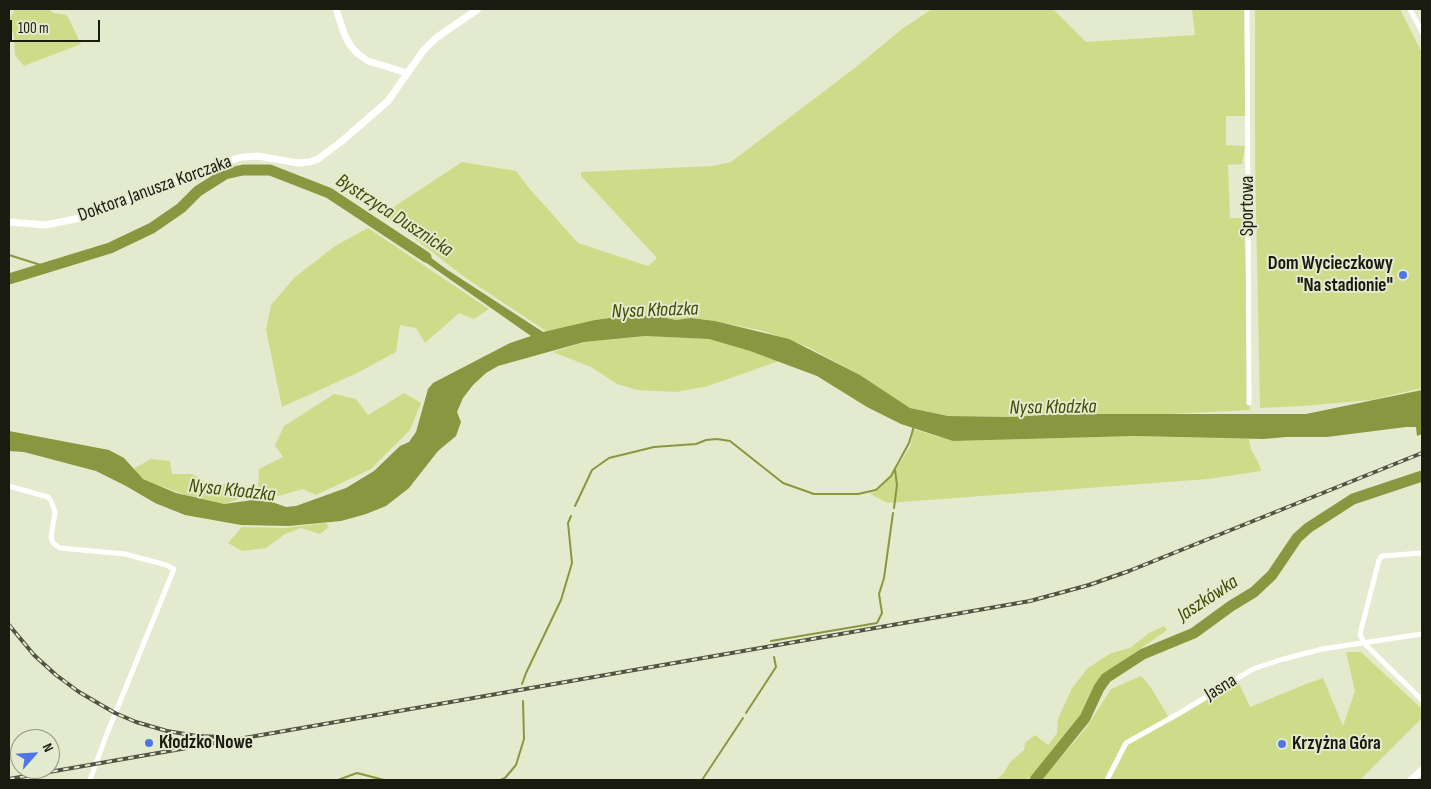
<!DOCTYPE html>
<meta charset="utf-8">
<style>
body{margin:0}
#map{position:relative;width:1431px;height:789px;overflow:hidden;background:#e4eacd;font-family:"Sofia Sans Condensed",sans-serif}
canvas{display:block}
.frame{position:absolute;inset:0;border:10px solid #191b11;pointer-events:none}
.north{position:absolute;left:10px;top:729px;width:50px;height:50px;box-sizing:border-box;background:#e4eacd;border:1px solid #939782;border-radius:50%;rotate:64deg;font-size:14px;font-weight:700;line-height:20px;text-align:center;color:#191b11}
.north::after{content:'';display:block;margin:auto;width:18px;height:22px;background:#4f75e9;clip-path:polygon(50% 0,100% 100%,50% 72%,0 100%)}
.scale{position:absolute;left:10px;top:20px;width:90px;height:22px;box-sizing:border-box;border:2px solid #191b11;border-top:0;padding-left:6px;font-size:15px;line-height:18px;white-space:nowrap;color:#191b11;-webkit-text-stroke:4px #e4eacd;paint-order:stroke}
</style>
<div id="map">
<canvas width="1431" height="789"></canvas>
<div class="frame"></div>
<div class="north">N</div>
<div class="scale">100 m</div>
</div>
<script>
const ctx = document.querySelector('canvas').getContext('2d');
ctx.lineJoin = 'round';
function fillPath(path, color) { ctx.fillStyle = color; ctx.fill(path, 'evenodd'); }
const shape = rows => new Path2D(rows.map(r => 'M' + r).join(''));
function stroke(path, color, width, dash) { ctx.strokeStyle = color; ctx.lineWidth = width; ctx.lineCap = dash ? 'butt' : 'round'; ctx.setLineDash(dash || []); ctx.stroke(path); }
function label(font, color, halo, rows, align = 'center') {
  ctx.font = font + ' "Sofia Sans Condensed",sans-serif'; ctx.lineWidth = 4; ctx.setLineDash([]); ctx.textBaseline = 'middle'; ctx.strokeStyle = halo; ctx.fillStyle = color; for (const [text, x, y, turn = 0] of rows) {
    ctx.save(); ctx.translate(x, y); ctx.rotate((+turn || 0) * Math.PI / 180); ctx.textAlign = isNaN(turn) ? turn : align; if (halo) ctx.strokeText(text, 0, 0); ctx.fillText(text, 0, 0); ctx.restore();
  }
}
fillPath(shape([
 [15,9,48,9,54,13,67,15,81,44,24,66,15,55,14,36,9,20],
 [932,9,1053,9,1086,42,1195,35,1192,9,1244,9,1246,116,1226,116,1226,145,1245,146,1242,164,1228,165,1230,218,1244,218,1250,410,1151,415,1057,414,1012,417,948,416,910,408,860,375,808,347,763,331,715,321,691,318,676,320,656,316,625,316,595,320,574,326,546,331,463,276,383,214,462,162,516,171,528,187,578,243,648,266,657,258,581,176,581,172,713,166,731,162,856,67,902,29],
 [1255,9,1400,9,1422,53,1422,388,1371,400,1303,406,1260,408,1255,162],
 [368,228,489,309,474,319,459,313,425,343,416,328,400,325,396,352,357,373,282,407,266,330,271,305,294,278,335,246],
 [645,336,709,339,750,351,779,361,708,386,676,392,637,390,617,384,591,367,553,352,584,342],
 [404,393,421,403,410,430,371,469,316,495,303,489,275,497,258,490,259,469,283,457,275,445,284,426,334,394,356,399,368,415],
 [913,429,953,441,1135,436,1249,439,1251,449,1259,464,1261,471,1208,479,888,503,870,494,877,491,894,473,911,445],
 [151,459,170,461,172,474,192,474,212,486,230,483,242,491,239,499,224,504,199,500,153,483,143,479,133,469],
 [326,523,329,527,320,534,301,528,285,534,266,548,242,551,228,543,242,527,285,528],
 [1164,626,1167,630,1113,668,1101,679,1080,716,1064,739,1035,773,1026,780,996,780,1004,773,1010,762,1024,750,1025,743,1035,735,1048,745,1057,733,1058,719,1072,688,1088,668,1111,653,1130,648,1149,633],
 [1346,652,1361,652,1422,709,1422,718,1360,780,1041,780,1086,728,1111,689,1141,676,1150,686,1171,721,1238,681,1250,707,1306,684,1323,678,1343,726,1355,691]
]), '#cedc8a');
fillPath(shape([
 [418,248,446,269,543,332,595,320,625,316,656,316,676,320,691,318,715,321,789,339,860,375,910,408,948,416,1012,417,1057,414,1306,414,1422,390,1422,434,1417,436,1416,427,1406,427,1327,437,1286,437,1264,439,1135,436,953,441,901,424,867,407,817,376,750,351,709,339,645,336,584,342,498,366,486,373,473,385,463,398,457,412,461,422,456,436,438,451,409,488,386,506,366,514,341,521,289,526,241,525,185,515,155,503,126,486,96,471,24,452,9,451,9,431,109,450,124,458,143,479,176,493,224,504,253,500,272,502,286,507,296,506,346,488,374,471,400,446,409,442,416,432,428,389,433,383,510,343,531,336,408,250]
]), '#899740');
stroke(shape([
 [9,255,47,267],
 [575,506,592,470,609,458,654,447,696,444,706,440,717,439,730,441,783,483,814,494,858,494,876,490,891,476,909,443,914,426],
 [894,508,897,485,895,470],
 [771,641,877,623,882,613,879,594,884,578,893,513],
 [522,684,526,673,561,600,572,563,568,523,571,516],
 [746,713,776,667,774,657],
 [338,780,357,773,384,780],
 [500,780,505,778,516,765,524,739,523,701],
 [702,780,743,718]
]), '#899740', 2);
stroke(shape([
 [9,279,110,248,152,228,181,208,198,191,225,174,243,170,270,170,329,193,426,257],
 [1035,780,1085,718,1099,688,1106,678,1143,654,1194,633,1231,606,1254,592,1272,575,1297,538,1308,528,1353,499,1422,476]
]), '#899740', 11);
stroke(shape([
 [1247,9,1249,403],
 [1410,9,1422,32],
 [9,486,48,497,51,501,55,512,51,538,54,544,60,548,125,554,166,565,174,569,106,736,90,780],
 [1422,553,1382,556,1379,560,1360,634,1364,643,1422,700],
 [1107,780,1126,743,1178,714,1253,669,1280,660,1322,649,1422,634]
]), '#fff', 5);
stroke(shape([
 [336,9,345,36,350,45,358,54,368,61,407,73],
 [9,222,45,225,85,217,201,170,242,157,258,156,298,163,310,162,318,159,342,141,388,101,423,51,436,38,478,9],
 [1411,780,1422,770]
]), '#fff', 7);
const rail = shape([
 [9,625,34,655,56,675,79,692,115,713,136,722,167,731,197,736,222,737],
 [9,779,1030,601,1089,585,1129,571,1422,453]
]);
stroke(rail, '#515444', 4);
stroke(rail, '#e4eacd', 2, [5.5]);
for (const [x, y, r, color] of [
 [1403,275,5,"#4f75e9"],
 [149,743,5,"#4f75e9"],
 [1282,744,5,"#4f75e9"]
]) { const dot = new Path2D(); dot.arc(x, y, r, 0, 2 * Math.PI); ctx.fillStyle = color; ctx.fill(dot); stroke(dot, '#e4eacd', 2); }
label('19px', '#191b11', '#e4eacd', [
 ["Doktora Janusza Korczaka",155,189,-20],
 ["Sportowa",1248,206,-90],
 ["Jasna",1221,688,-31]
]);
label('bold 19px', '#191b11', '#e4eacd', [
 ["Dom Wycieczkowy",1393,264,"right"],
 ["\"Na stadionie\"",1393,286,"right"],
 ["Kłodzko Nowe",159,743],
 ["Krzyżna Góra",1292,744]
], 'left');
label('italic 20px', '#424a05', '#e4eacd', [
 ["Bystrzyca Dusznicka",394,216,33],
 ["Nysa Kłodzka",655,311,-2],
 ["Nysa Kłodzka",1053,408,-1],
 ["Nysa Kłodzka",232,491,6],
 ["Jaszkówka",1208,599,-33]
]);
</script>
